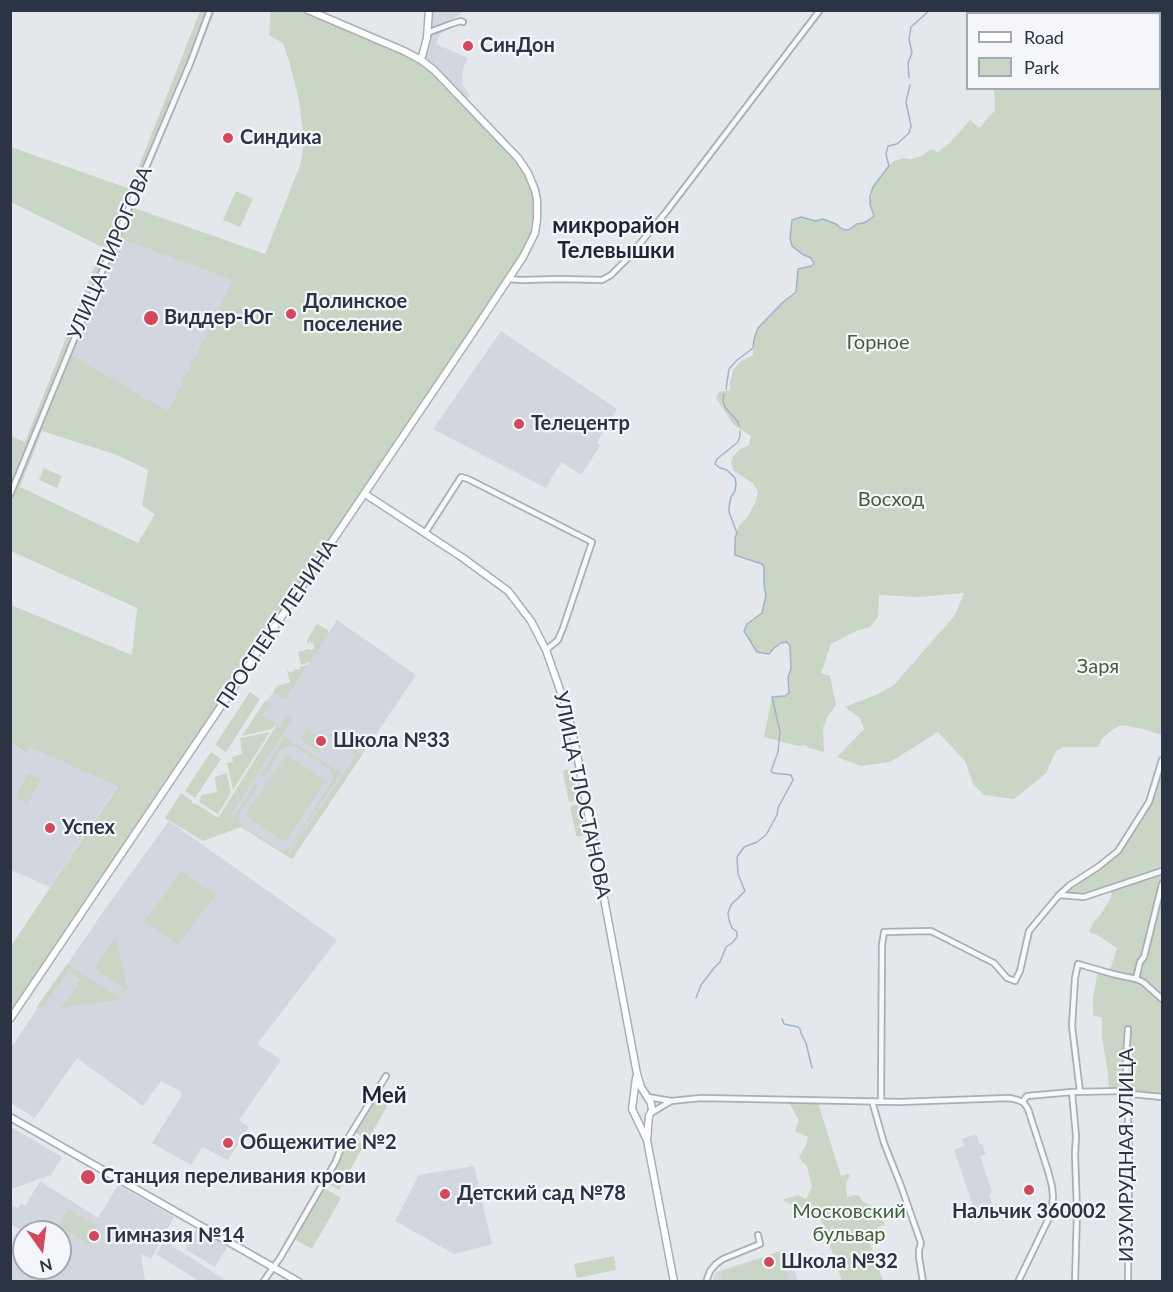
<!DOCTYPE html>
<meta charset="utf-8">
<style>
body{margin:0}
#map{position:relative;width:1173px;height:1292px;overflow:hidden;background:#e4e7ec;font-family:Lato,sans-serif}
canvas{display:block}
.frame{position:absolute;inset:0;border:12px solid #2b3445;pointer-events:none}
.legend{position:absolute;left:966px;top:12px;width:195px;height:78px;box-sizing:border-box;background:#f4f6f9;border:2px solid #a4a8b1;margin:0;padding:8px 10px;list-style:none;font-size:18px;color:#2b3445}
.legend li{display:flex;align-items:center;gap:12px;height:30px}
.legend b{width:30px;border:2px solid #a4a8b1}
.north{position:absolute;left:12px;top:1220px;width:60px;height:60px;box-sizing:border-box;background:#f4f6f9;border:2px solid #a4a8b1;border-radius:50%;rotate:166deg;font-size:16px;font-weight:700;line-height:24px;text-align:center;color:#2b3445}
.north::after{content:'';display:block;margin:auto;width:21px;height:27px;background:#d1495b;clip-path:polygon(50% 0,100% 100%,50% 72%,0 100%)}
</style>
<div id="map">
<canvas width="1173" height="1292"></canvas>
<div class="frame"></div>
<ul class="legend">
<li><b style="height:8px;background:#fff"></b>Road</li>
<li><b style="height:16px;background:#c9d6c5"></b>Park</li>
</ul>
<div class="north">N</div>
</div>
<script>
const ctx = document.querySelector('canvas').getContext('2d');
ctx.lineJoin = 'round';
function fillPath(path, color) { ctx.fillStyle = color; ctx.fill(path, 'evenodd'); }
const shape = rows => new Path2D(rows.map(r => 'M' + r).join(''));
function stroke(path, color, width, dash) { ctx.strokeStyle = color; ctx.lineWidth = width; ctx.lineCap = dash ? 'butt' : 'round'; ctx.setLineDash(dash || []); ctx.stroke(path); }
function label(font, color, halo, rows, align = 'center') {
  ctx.font = font + ' Lato,sans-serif'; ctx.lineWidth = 4.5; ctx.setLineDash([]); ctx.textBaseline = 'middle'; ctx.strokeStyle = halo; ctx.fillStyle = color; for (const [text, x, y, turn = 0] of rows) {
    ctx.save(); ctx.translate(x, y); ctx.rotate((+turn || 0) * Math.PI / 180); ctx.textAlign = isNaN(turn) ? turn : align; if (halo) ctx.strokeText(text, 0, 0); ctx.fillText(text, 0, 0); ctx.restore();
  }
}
fillPath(shape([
 [429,11,464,11,453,20,453,26,440,34,436,44,468,58,463,68,462,84,470,96,464,101,421,60],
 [121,239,234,280,168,411,71,356,107,265,114,267,117,259,113,255],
 [501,331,617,409,597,442,600,446,581,475,562,462,555,472,546,488,433,429],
 [337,620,416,675,292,859,222,815,278,728,275,726,275,724,262,715,267,701,274,691,287,698],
 [10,743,25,753,29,747,118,785,50,887,11,870],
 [169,821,337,940,257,1044,281,1060,239,1120,249,1127,228,1160,202,1147,191,1165,152,1143,182,1095,180,1091,161,1081,143,1106,77,1058,35,1118,11,1103,10,1049,105,909],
 [11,1127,62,1157,51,1175,11,1189],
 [976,1134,979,1143,982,1145,986,1154,980,1156,992,1192,989,1194,996,1215,980,1221,975,1208,974,1208,973,1206,954,1150,965,1146,962,1139],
 [474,1166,492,1244,454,1254,395,1221,419,1175],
 [40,1181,98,1218,118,1185,174,1217,151,1259,141,1254,145,1281,11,1281,11,1260,24,1240,24,1268,60,1268,60,1232,25,1232,11,1224,10,1205,18,1208,21,1204,25,1206],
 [198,1226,229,1244,215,1267,185,1249],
 [164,1241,224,1279,223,1281,199,1281,156,1254],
 [787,1249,798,1281,712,1282,716,1272]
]), '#d2d6de');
fillPath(shape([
 [308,10,428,65,528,173,538,205,530,245,11,1019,11,946,118,786,29,747,26,753,11,743,11,605,132,655,137,608,11,551,11,436,25,442,102,247,11,202,11,147,130,189,200,11,215,11,134,208,265,254,301,163,304,140,299,100,289,61,283,43,269,35,271,11],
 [121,239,233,280,168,411,72,356,107,265,114,267,118,259,113,255],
 [42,431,117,455,148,470,142,506,155,514,138,543,20,487],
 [1028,11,1162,11,1162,735,1143,729,1122,725,1113,729,1106,735,1101,740,1099,747,1063,747,1056,751,1046,773,1014,799,984,795,973,784,965,761,938,732,890,762,861,766,837,757,864,729,860,718,845,707,878,694,894,685,955,615,964,593,918,597,879,595,878,617,870,627,856,631,831,644,821,673,830,676,836,705,828,716,823,728,824,752,809,748,805,745,798,746,764,737,772,697,785,696,788,693,788,677,791,669,790,646,787,642,781,643,774,648,769,654,757,652,744,631,747,624,762,613,766,595,764,586,764,566,762,564,735,555,735,538,739,526,748,516,756,501,758,492,754,484,734,471,731,463,733,457,739,450,749,445,751,436,734,425,716,398,719,392,730,390,730,383,733,370,741,361,753,355,754,339,758,328,782,303,796,292,798,269,811,266,814,264,811,258,802,254,792,246,790,238,792,220,801,217,815,221,823,219,836,224,842,229,848,230,857,224,869,220,874,216,870,204,873,187,885,170,894,161,904,158,912,159,923,155,931,149,938,152,950,143,970,120,980,128,989,116,995,111,994,89,1160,88,1160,14,1026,13],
 [236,191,253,199,240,227,223,220],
 [44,468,62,476,57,488,39,480],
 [317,624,327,629,329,634,310,662,301,665,298,652,308,649,312,650,314,649,314,644,310,642,307,644,307,640],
 [308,665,287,698,284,698,274,692,274,690,277,686,290,682,287,670,288,670,289,672,294,671,294,668,296,670,300,669,300,667],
 [250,692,260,699,226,752,215,745],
 [266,700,270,703,262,715,276,724,272,729,242,736],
 [287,714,293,718,230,816,233,818,256,783,259,784,239,814,239,821,242,826,279,849,284,849,290,847,332,782,333,777,330,769,295,746,290,745,282,748,264,777,260,776,285,737,341,773,287,853,289,855,356,755,328,736,330,733,362,755,292,859,241,827,203,841,165,818,181,793,192,801,192,803,198,805,218,818,276,726,279,728],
 [307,729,324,741,318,751,300,739],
 [270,732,233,790,227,763,233,762,232,757,242,754,240,738],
 [211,752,221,759,195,798,185,791],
 [286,755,326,781,285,842,245,816],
 [1162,760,1162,1097,1109,1091,1108,1074,1102,1037,1102,1018,1093,1015,1093,997,1098,970,1109,973,1117,948,1097,935,1089,932,1093,923,1101,914,1111,897,1111,888,1084,897,1059,895,1118,851,1149,802],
 [571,769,573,771,579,800,569,802,563,773,564,770],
 [28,773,40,779,28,804,16,798],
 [227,773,231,793,218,814,200,803,199,800,202,795,217,792,215,777],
 [580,804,586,833,585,835,578,837,576,835,570,806],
 [181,871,215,895,178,945,145,921],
 [116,937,128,991,94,969],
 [67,964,88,978,123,999,61,1008,81,980,68,971,43,1007,36,1008],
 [381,1088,393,1095,368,1140,355,1132],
 [789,1103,818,1103,841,1176,850,1174,846,1184,847,1197,855,1195,859,1196,862,1201,878,1209,885,1225,878,1227,881,1237,869,1241,883,1281,842,1281,821,1219,782,1200,798,1195,806,1199,812,1187,807,1166,799,1158,806,1145,808,1137,795,1131,799,1120],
 [352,1138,364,1145,339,1190,327,1183],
 [324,1188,341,1198,312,1249,294,1239],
 [69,1209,100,1229,90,1244,59,1225],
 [779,1252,789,1279,783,1282,724,1281,721,1273],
 [614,1256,616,1270,577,1278,574,1264]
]), '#c9d6c5');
stroke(shape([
 [909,78,908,63,912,53,909,39,911,27,930,10],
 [726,389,729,369,736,361,753,348,754,339,758,328,782,303,796,292,798,269,811,266,814,264,811,258,802,254,792,246,790,238,792,220,801,217,815,221,823,219,836,224,842,229,848,230,857,224,864,223,869,220,874,216,870,204,870,196,873,187,889,166,886,154,888,146,897,144,909,133,911,126,906,102,910,85],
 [724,394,723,401,725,407,738,422,739,426],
 [696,998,701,985,714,968,720,962,726,947,732,943,737,937,737,932,732,928,729,920,728,913,731,905,745,891,738,874,737,857,744,847,757,842,766,835,777,815,778,808,793,780,791,775,773,773,771,771,778,752,780,732,772,697,785,696,789,693,788,677,791,669,790,646,787,642,781,643,774,648,769,654,757,652,744,631,747,624,762,613,766,595,764,586,764,567,762,564,735,555,735,538,737,533,729,512,729,507,731,497,735,491,736,484,735,478,727,470,720,468,715,464,717,459,738,442,740,436,740,431],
 [782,1019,784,1024,798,1027,800,1029,801,1033,806,1043,812,1068]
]), '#9fb4cc', 1.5);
const street = shape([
 [427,33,451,24,461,21,463,22],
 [508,279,521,280,559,279,602,280,611,275,628,258,666,212,820,10],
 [10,495,108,257,191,61,210,10],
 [425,533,461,477,468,479,592,542,563,628,558,640,546,650],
 [1059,895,1084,897,1162,871],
 [1136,979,1140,962,1144,957,1162,884],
 [1072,1092,1076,1136,1075,1154,1077,1211,1075,1282],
 [1080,1092,1072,1026,1075,978,1078,964,1113,974,1136,979,1143,982,1162,999],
 [648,1097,671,1101,701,1098,899,1102,1009,1098,1018,1100,1024,1103,1028,1109,1048,1171,1052,1186,1053,1197,1052,1208,1048,1220,1018,1282],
 [872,1101,884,1143,901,1186,921,1243,919,1250,919,1257,923,1282],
 [881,1102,882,945,884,932,931,931,994,963,1007,978,1015,981,1020,971,1029,931,1059,895,1070,885,1098,867,1118,851,1149,802,1162,760],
 [1022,1102,1027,1096,1072,1092,1123,1091,1132,1094,1162,1097],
 [651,1113,671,1101],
 [263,1282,280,1258,336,1161,339,1153,386,1076],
 [706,1282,710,1271,716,1264,723,1259,760,1244,758,1235],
 [1128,1282,1129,1150,1126,1058,1128,1029]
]);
const secondary = shape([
 [421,60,427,38,429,10],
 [365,494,463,558,508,591,531,621,546,650,567,710,576,749,637,1074,641,1087,651,1103,652,1110,649,1116,647,1140],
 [10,1019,474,331,523,257,535,233,537,219,537,200,535,190,528,173,518,158,434,70,421,60,404,51,308,10],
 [636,1078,632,1109,647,1140,674,1282],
 [10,1117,299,1282]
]);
stroke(street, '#a9aeb7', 8);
stroke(secondary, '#a9aeb7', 9);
stroke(street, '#f7f8fa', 4.5);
stroke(secondary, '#fff', 6);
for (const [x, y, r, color] of [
 [468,46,6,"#d1495b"],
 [228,138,6,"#d1495b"],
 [291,314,6,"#d1495b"],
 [151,318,8,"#d1495b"],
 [519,424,6,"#d1495b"],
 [321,741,6,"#d1495b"],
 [50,828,6,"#d1495b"],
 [228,1143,6,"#d1495b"],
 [88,1177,8,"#d1495b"],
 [1029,1190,6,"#d1495b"],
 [445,1194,6,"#d1495b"],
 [94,1236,6,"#d1495b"],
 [769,1262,6,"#d1495b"]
]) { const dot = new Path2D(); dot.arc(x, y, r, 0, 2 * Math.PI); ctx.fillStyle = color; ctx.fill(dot); stroke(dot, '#f4f6f9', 2); }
label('bold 20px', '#2b3445', '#f4f6f9', [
 ["СинДон",480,46],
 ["Синдика",240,138],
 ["Долинское",303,302],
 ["поселение",303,325],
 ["Виддер-Юг",164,318],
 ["Телецентр",531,424],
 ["Школа №33",333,741],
 ["Успех",62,828],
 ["Общежитие №2",240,1143],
 ["Станция переливания крови",101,1177],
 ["Детский сад №78",457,1194],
 ["Нальчик 360002",1029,1212,"center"],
 ["Гимназия №14",106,1236],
 ["Школа №32",781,1262]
], 'left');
label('20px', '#2b3445', '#f4f6f9', [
 ["УЛИЦА ПИРОГОВА",110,253,-67],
 ["ПРОСПЕКТ ЛЕНИНА",277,624,-56],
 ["УЛИЦА ТЛОСТАНОВА",582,795,78],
 ["ИЗУМРУДНАЯ УЛИЦА",1127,1155,-90]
]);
label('20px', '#3f6138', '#f4f6f9', [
 ["Горное",878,343],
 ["Восход",891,500],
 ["Заря",1098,667],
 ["Московский",849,1212],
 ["бульвар",849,1235]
]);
label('bold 22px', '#1d2536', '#f4f6f9', [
 ["микрорайон",616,226],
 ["Телевышки",616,251],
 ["Мей",384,1096]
]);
</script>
